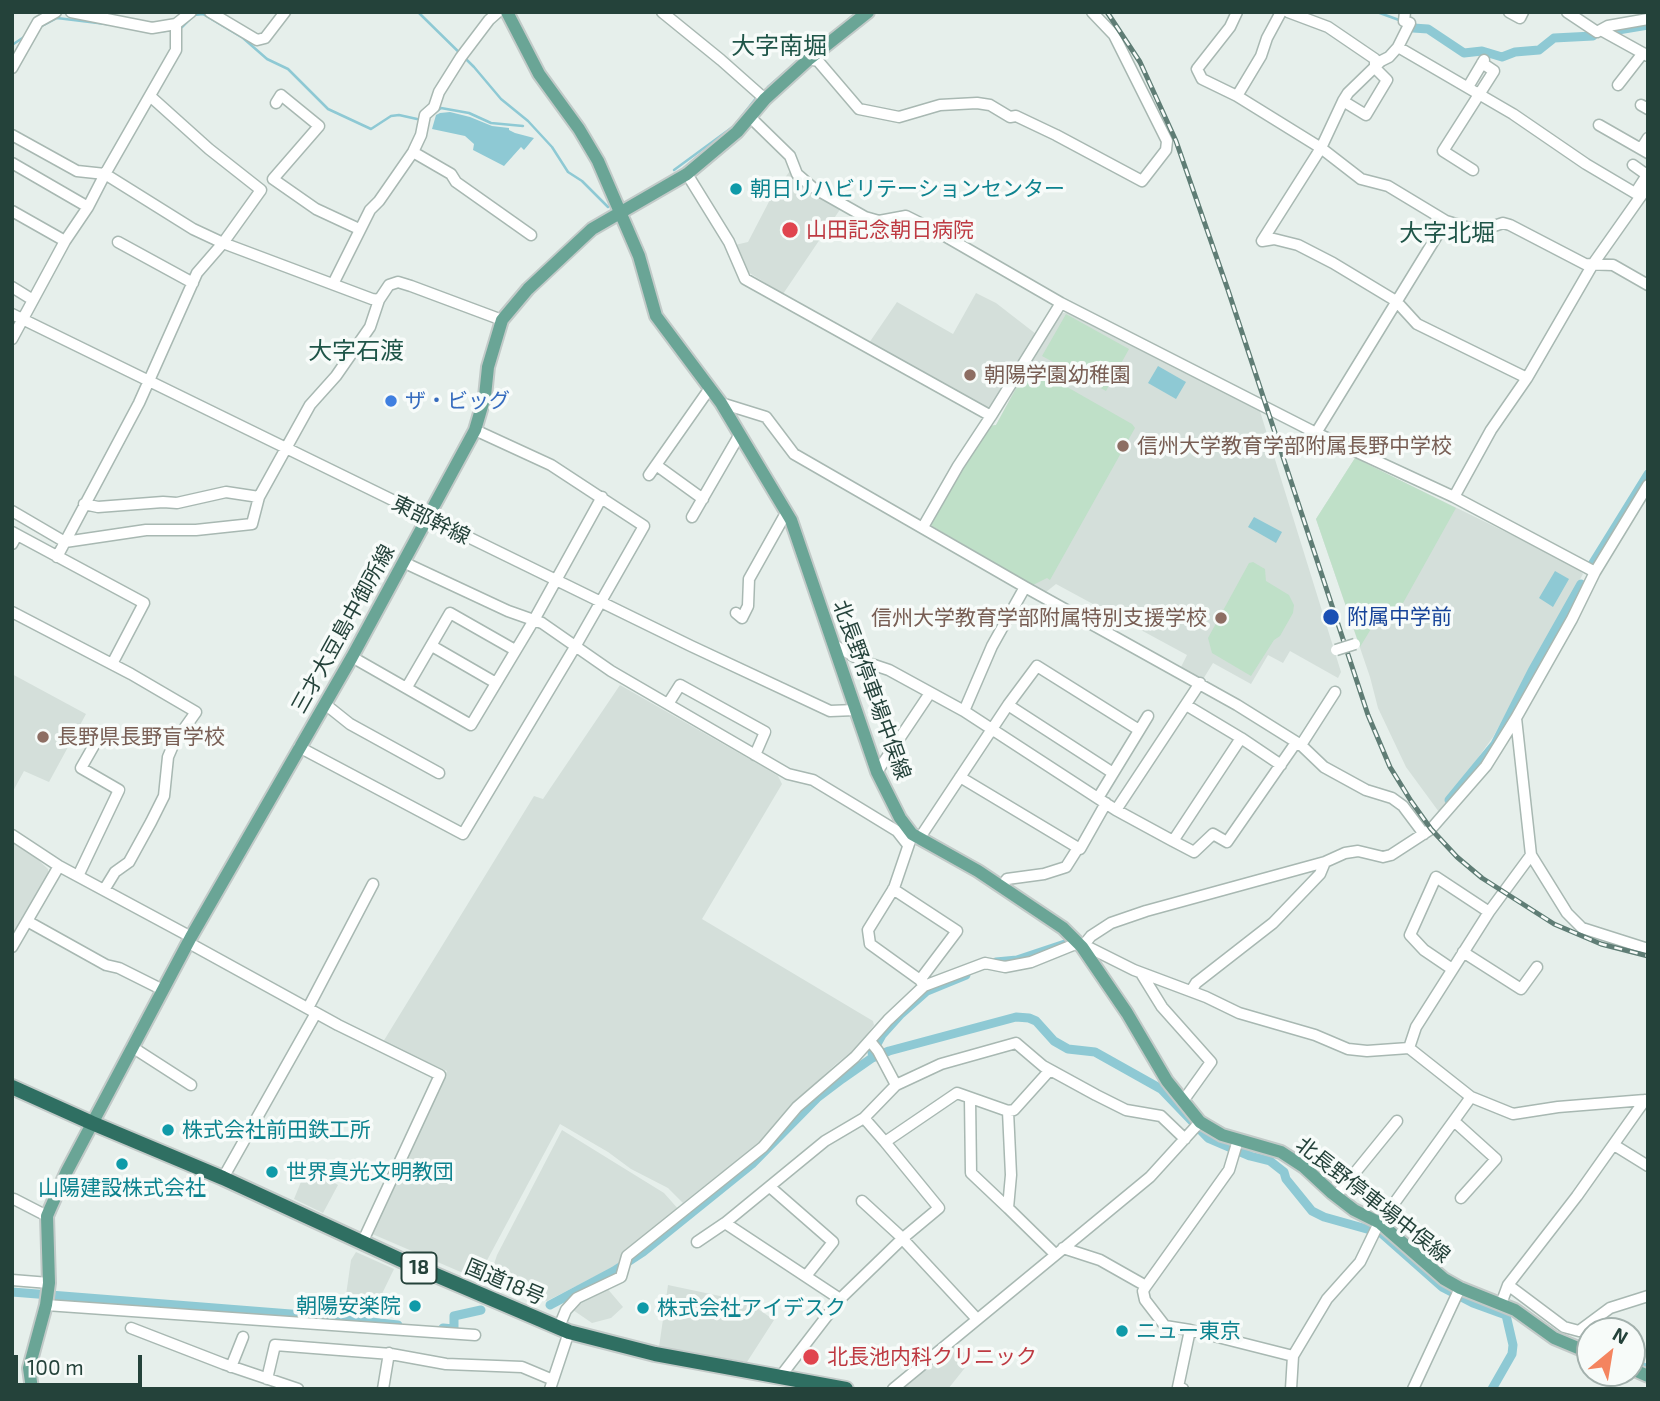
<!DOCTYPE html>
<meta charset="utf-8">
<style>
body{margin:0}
#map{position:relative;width:1660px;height:1401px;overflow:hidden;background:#e6efeb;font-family:"Exo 2",sans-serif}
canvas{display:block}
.frame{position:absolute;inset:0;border:14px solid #24423a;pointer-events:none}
.north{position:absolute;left:1576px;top:1317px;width:70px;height:70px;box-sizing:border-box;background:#f7fbf9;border:2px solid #a3b1ad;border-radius:50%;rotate:30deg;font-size:19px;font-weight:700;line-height:28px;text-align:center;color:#24423a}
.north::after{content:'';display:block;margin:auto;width:24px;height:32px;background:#f4845f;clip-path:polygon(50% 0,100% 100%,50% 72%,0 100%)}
.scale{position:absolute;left:14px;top:1355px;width:128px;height:32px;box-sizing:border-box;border:4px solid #24423a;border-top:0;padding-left:9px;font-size:21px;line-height:24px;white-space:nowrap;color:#24423a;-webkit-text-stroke:5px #f7fbf9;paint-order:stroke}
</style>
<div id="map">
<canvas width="1660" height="1401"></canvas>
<div class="frame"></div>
<div class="north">N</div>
<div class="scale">100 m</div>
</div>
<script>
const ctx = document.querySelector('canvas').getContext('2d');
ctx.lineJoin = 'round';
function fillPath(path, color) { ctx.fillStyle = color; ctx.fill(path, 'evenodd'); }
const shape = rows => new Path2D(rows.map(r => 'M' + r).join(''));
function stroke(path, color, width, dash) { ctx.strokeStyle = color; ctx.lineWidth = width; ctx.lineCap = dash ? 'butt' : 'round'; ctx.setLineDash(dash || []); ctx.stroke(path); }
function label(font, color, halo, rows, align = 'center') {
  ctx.font = font + ' "Exo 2","Noto Sans JP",sans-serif'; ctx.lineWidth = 7; ctx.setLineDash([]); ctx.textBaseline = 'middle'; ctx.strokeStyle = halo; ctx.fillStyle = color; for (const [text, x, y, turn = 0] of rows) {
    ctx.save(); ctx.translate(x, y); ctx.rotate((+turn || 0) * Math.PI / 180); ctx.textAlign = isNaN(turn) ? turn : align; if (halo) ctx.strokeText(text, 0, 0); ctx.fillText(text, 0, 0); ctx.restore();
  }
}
fillPath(shape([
 [790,171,810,188,841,208,783,294,748,272,735,245,748,242,774,192],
 [976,293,996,303,1036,334,996,407,987,409,869,343,897,302,953,334],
 [1073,311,1259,408,1341,672,1338,678,1290,651,1283,663,1268,655,1251,684,1213,663,1202,681,1180,669,1187,655,1056,584,1046,592,932,526,990,426,996,425,1054,315],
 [1355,458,1577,567,1583,574,1493,737,1439,812,1406,767,1378,708,1370,677,1316,519],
 [12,674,86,714,49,782,24,771,12,793],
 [620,685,765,768,778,776,782,784,702,919,873,1021,874,1025,857,1047,836,1064,791,1106,767,1137,683,1203,668,1188,631,1169,608,1152,560,1124,477,1279,370,1233,447,1071,383,1042,534,796,543,799],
 [12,840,34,856,48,869,48,874,12,936],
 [562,1130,664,1193,680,1211,618,1265,547,1301,507,1293,487,1285,497,1255],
 [307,1167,338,1185,323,1213,294,1199],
 [356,1252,394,1269,379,1300,345,1302,351,1260],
 [668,1285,748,1302,774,1320,747,1362,659,1347],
 [606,1287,623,1307,611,1318,592,1323,570,1308,579,1299],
 [953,1344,972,1359,948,1389,899,1388]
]), '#d4dfda');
fillPath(shape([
 [1066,314,1129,349,1106,391,1042,356],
 [1039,371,1132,424,1135,428,1050,580,1047,578,1033,585,932,526,931,521,961,467,990,426,996,425,1023,376,1037,373],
 [1355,458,1456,508,1393,621,1380,614,1360,647,1316,519],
 [1253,562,1265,569,1266,581,1289,595,1294,605,1293,613,1280,636,1274,640,1251,676,1212,653,1208,638,1249,563]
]), '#bfe0c8');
fillPath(shape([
 [450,112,470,117,492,126,509,128,509,130,515,133,534,138,524,150,521,147,504,166,473,150,474,144,465,136,432,129,436,115,440,113],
 [1158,366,1186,382,1176,399,1148,383],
 [1254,517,1282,532,1276,543,1248,527],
 [1555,571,1569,579,1553,607,1539,598]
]), '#8ec9d4');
stroke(shape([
 [418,12,474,67,501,99,528,121,552,147,568,172,582,181,608,207],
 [1377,12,1399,20],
 [40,27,57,18,114,25],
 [182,27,194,15,203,14,243,38,267,59,288,69,328,109,371,129,391,116,399,115,417,119],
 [840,27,857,12],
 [155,32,173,30],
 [12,45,24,37],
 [768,87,800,59],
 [433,114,441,108,469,113,491,123,523,126],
 [674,170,734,126,757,97]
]), '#8ec9d4', 2.5);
stroke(shape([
 [1413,28,1428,29,1464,53,1482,51,1502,57,1515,52,1539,50,1554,38,1593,36],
 [1612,31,1648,25],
 [1591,566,1648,474],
 [1449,800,1495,744,1532,671,1581,584],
 [996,962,1017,960,1065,944],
 [872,1053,882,1035,900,1015,927,991,966,975],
 [842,1079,872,1058,889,1051,1016,1017,1029,1018,1036,1021,1054,1041,1068,1049,1095,1052,1161,1089,1208,1138,1250,1156,1270,1161,1284,1172,1286,1179,1312,1211,1324,1217,1381,1233,1442,1287,1473,1303,1506,1315],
 [12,1292,316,1316,398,1325],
 [550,1305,614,1271,643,1252,752,1164,817,1098,846,1076],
 [443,1328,454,1329,454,1316,481,1310],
 [1632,1362,1648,1369],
 [1492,1389,1512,1354,1513,1345,1506,1315]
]), '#8ec9d4', 9);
const minor = shape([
 [71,12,152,28,176,24,191,12],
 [210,12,257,40,265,38,285,12],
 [662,12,721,60,765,99],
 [1237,12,1230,27,1197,69,1202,79,1237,96,1321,148,1361,179,1388,186,1446,221,1479,231,1503,223,1510,225,1585,264,1613,265,1648,285],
 [1288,12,1328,27,1375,59,1375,68,1387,80,1366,115,1343,101],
 [1509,12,1520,18,1523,12],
 [1567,12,1597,32,1608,26,1648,19],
 [1601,30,1648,56],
 [1398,47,1410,23,1404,21,1405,12],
 [809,59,818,61,859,109,899,117,940,105,977,103,990,105,1010,117,1016,116,1056,135,1142,181,1166,150,1167,141,1114,35,1092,12],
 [12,68,38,22,56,12],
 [1618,85,1643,53],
 [1468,87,1484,60],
 [1237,96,1261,56,1267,38,1281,12],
 [276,103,281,95,319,126,273,179,316,209,359,229],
 [1641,105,1648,109],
 [750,117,790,156,797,174,812,187,865,217,879,221,906,216,938,232,1061,303,1316,433,1454,497,1595,572],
 [1599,125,1641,149],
 [12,135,77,171,105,174,193,229,223,243,372,299,379,300],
 [1648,138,1641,149,1648,153],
 [413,152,451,174,456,182,531,235],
 [12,163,88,207],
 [1633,165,1647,175,1636,192],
 [1473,170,1443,151,1494,71,1482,63],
 [687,174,729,242,745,279,991,416],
 [12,211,65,241],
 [118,242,193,283],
 [333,284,370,210,379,201,413,152,421,135,425,115,434,107,439,92,461,57,489,20,498,12],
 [12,287,33,300],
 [12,314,691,646,830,711,855,710],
 [12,339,65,241,88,207,105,174,176,50,176,24],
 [1527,378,1417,324,1396,301,1333,263,1298,245,1274,239,1262,241,1321,148,1343,101,1348,93,1381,61,1389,57,1398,47,1513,114,1586,164,1640,196],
 [721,403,766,417,794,454,1025,587,1237,705,1301,745,1324,767,1366,790,1392,798,1403,806,1424,834],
 [1316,433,1446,221],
 [656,465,703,499],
 [649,475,710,388],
 [1648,485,1595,572,1572,619,1516,718,1531,855,1567,913,1582,928,1648,949],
 [1454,497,1491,430,1527,378,1593,264,1648,186],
 [84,504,98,507,163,502,177,503,226,492,259,497],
 [12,511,65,542,146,530,196,530,252,524,259,497,310,405,336,376,370,327,379,300,389,285,398,282,411,286,502,320],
 [692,517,740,434],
 [923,527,958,466,991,416,1061,303],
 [12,532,144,603,112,664],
 [12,544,17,535],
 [57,557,139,403,197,273,223,243,261,190,209,149,150,96],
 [403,562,508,611,542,623,611,671,788,774,813,780,861,809,897,831,908,845],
 [12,612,131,674,196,712,174,743,168,757,164,796,151,822,129,862,115,872,104,890],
 [736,613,742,618,748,606,749,579,786,513],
 [432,646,496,683],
 [836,646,862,661,889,670,964,711,1116,810,1173,841,1241,738,1281,765],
 [352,657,471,725,534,620,602,497],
 [407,687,450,613,515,650],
 [325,704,350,724,439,773],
 [668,704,680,685,765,732,755,755],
 [1008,705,1113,773],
 [1186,705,1241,738],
 [964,711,992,646,1025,587],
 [1516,718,1486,766,1431,829,1391,855,1383,857,1358,851,1345,853,1325,862,1146,911,1111,923,1091,936,1082,947,1090,948,1134,970,1206,997,1239,1013,1315,1035,1348,1049,1367,1051,1409,1048,1471,1097,1513,1114,1558,1107,1645,1100],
 [299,747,463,834,575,647,644,526,551,465,475,430],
 [877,772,930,693],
 [960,777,1080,849,1106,803],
 [1098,798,1148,716],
 [1116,810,1200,683],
 [12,835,59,866,191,937],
 [919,839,1008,705,1037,666,1139,730],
 [910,841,894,888,868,930,870,944,920,980,924,986],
 [1173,841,1194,852,1213,834,1227,842,1295,744,1301,745,1335,692],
 [78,876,119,790,81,768,97,740],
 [1002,887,1007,879,1044,874,1066,867,1078,848],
 [893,889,957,931,920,980],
 [1489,912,1531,855],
 [27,921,106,965,119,968,163,990],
 [189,943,338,1025,440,1075,362,1243],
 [12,947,59,866],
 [1463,952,1521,989,1537,967],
 [1141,973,1162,1007,1211,1062,1183,1101],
 [1191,991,1196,983,1273,923,1320,874,1325,862],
 [308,1008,373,884],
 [870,1041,878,1051,896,1085],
 [132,1047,191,1085],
 [1409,1048,1416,1027,1489,912,1436,877,1410,935,1424,950,1452,969],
 [970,1098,971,1173,1008,1208],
 [1008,1111,1011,1175,1008,1208,1055,1254],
 [864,1118,885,1142,957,1093,1008,1111,1014,1110,1050,1070],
 [1455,1122,1496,1159,1461,1198],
 [1614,1145,1648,1166],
 [223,1178,316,1013],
 [770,1187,833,1242,806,1276],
 [1336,1196,1397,1121],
 [12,1200,14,1199,47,1216],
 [862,1201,898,1234,977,1319],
 [697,1242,725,1223],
 [1063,1248,1100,1260,1146,1286,1229,1170,1238,1140],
 [12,1280,49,1283],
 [1508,1285,1564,1327,1579,1331,1610,1308,1648,1296],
 [1146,1286,1143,1291,1145,1300,1165,1326,1190,1330,1293,1356],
 [840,1299,725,1223,825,1141,864,1118,896,1085,941,1064,1016,1043,1043,1066,1096,1095,1126,1110,1161,1116,1185,1139],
 [1501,1304,1508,1285,1577,1196,1645,1100],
 [46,1305,475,1335],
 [559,1327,566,1310,577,1298,621,1277,627,1256,763,1147,797,1107,855,1057,888,1020,924,986,985,963,1005,967,1031,962,1078,943],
 [131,1328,224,1364,298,1389],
 [231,1367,243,1337],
 [780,1377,840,1299,903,1238,939,1208,885,1142],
 [267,1379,275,1345,391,1354,446,1364,522,1367,553,1380],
 [383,1389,389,1353],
 [550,1389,569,1332],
 [893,1389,1150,1177,1200,1122],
 [1183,1389,1178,1387,1190,1330],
 [1291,1389,1293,1356,1327,1299,1360,1262,1377,1227,1471,1097],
 [1413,1389,1460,1288]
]);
const major = shape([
 [507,12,539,74,579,129,598,161,639,256,656,316,721,403,791,520,877,772,900,818,912,834,978,871,1063,928,1082,947,1127,1013,1167,1081,1200,1122,1222,1135,1281,1152,1304,1167,1332,1193,1354,1210,1380,1223,1444,1279,1460,1288,1515,1310,1554,1338,1590,1353],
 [1632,1369,1648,1376],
 [32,1389,29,1368,46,1305,49,1283,47,1216,50,1209,67,1171,191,937,352,657,475,430,485,396,488,367,502,320,528,289,592,229,687,174,737,132,765,99,809,59,868,12]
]);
const highway = shape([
 [12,1087,92,1123,223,1178,403,1261,569,1332,655,1354,846,1389]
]);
stroke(minor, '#a8b8b2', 13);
stroke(major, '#c2cac8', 16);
stroke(highway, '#c2cac8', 18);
stroke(minor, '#fff', 10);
stroke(major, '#6aa596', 12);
stroke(highway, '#2f6f62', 14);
const rail = shape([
 [1107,12,1140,62,1176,141,1228,290,1368,715,1390,767,1411,801,1431,829,1457,857,1482,878,1554,924,1601,944,1648,956]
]);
stroke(rail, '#5f7d75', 5);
stroke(rail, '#f7fbf9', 2.5, [8]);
const minorBridge = shape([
 [1336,650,1355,644]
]);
stroke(minorBridge, '#a8b8b2', 13, []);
stroke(minorBridge, '#fff', 10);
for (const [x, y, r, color] of [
 [736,189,7,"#0f9aa8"],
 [790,230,9,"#e0444e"],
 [970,375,7,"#8d6e63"],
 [391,401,7,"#3f7fe0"],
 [1123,446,7,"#8d6e63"],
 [1331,617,9,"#1a4fb4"],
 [1221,618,7,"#8d6e63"],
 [43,737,7,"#8d6e63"],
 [168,1130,7,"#0f9aa8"],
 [122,1164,7,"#0f9aa8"],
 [272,1172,7,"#0f9aa8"],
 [415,1306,7,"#0f9aa8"],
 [643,1308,7,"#0f9aa8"],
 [1122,1331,7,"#0f9aa8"],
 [811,1357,9,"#e0444e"]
]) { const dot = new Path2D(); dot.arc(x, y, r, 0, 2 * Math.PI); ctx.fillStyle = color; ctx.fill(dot); stroke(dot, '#f7fbf9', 2.5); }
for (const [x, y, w] of [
 [419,1268,35]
]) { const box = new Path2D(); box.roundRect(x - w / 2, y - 15.5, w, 31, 5); ctx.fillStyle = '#f7fbf9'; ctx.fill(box); stroke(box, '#24423a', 2); }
label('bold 19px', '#24423a', null, [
 ["18",419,1268]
]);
label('21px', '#0d838f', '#f7fbf9', [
 ["朝日リハビリテーションセンター",750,189],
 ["株式会社前田鉄工所",182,1130],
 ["世界真光文明教団",286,1172],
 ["山陽建設株式会社",122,1188,"center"],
 ["朝陽安楽院",401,1306,"right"],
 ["株式会社アイデスク",657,1308],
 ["ニュー東京",1136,1331]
], 'left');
label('21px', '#be3a42', '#f7fbf9', [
 ["山田記念朝日病院",806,230],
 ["北長池内科クリニック",827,1357]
], 'left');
label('21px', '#785e54', '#f7fbf9', [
 ["朝陽学園幼稚園",984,375],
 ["信州大学教育学部附属長野中学校",1137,446],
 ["信州大学教育学部附属特別支援学校",1207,618,"right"],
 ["長野県長野盲学校",57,737]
], 'left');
label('21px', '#366cbe', '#f7fbf9', [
 ["ザ・ビッグ",405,401]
], 'left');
label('21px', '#24423a', '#f7fbf9', [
 ["東部幹線",431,520,26],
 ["三才大豆島中御所線",343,629,-61],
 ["北長野停車場中俣線",872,690,70],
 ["北長野停車場中俣線",1373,1200,38],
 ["国道18号",505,1282,23]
]);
label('21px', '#164399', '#f7fbf9', [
 ["附属中学前",1347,617]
], 'left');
label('24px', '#1f5548', '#f7fbf9', [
 ["大字南堀",779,46],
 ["大字北堀",1447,233],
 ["大字石渡",356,351]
]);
</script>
